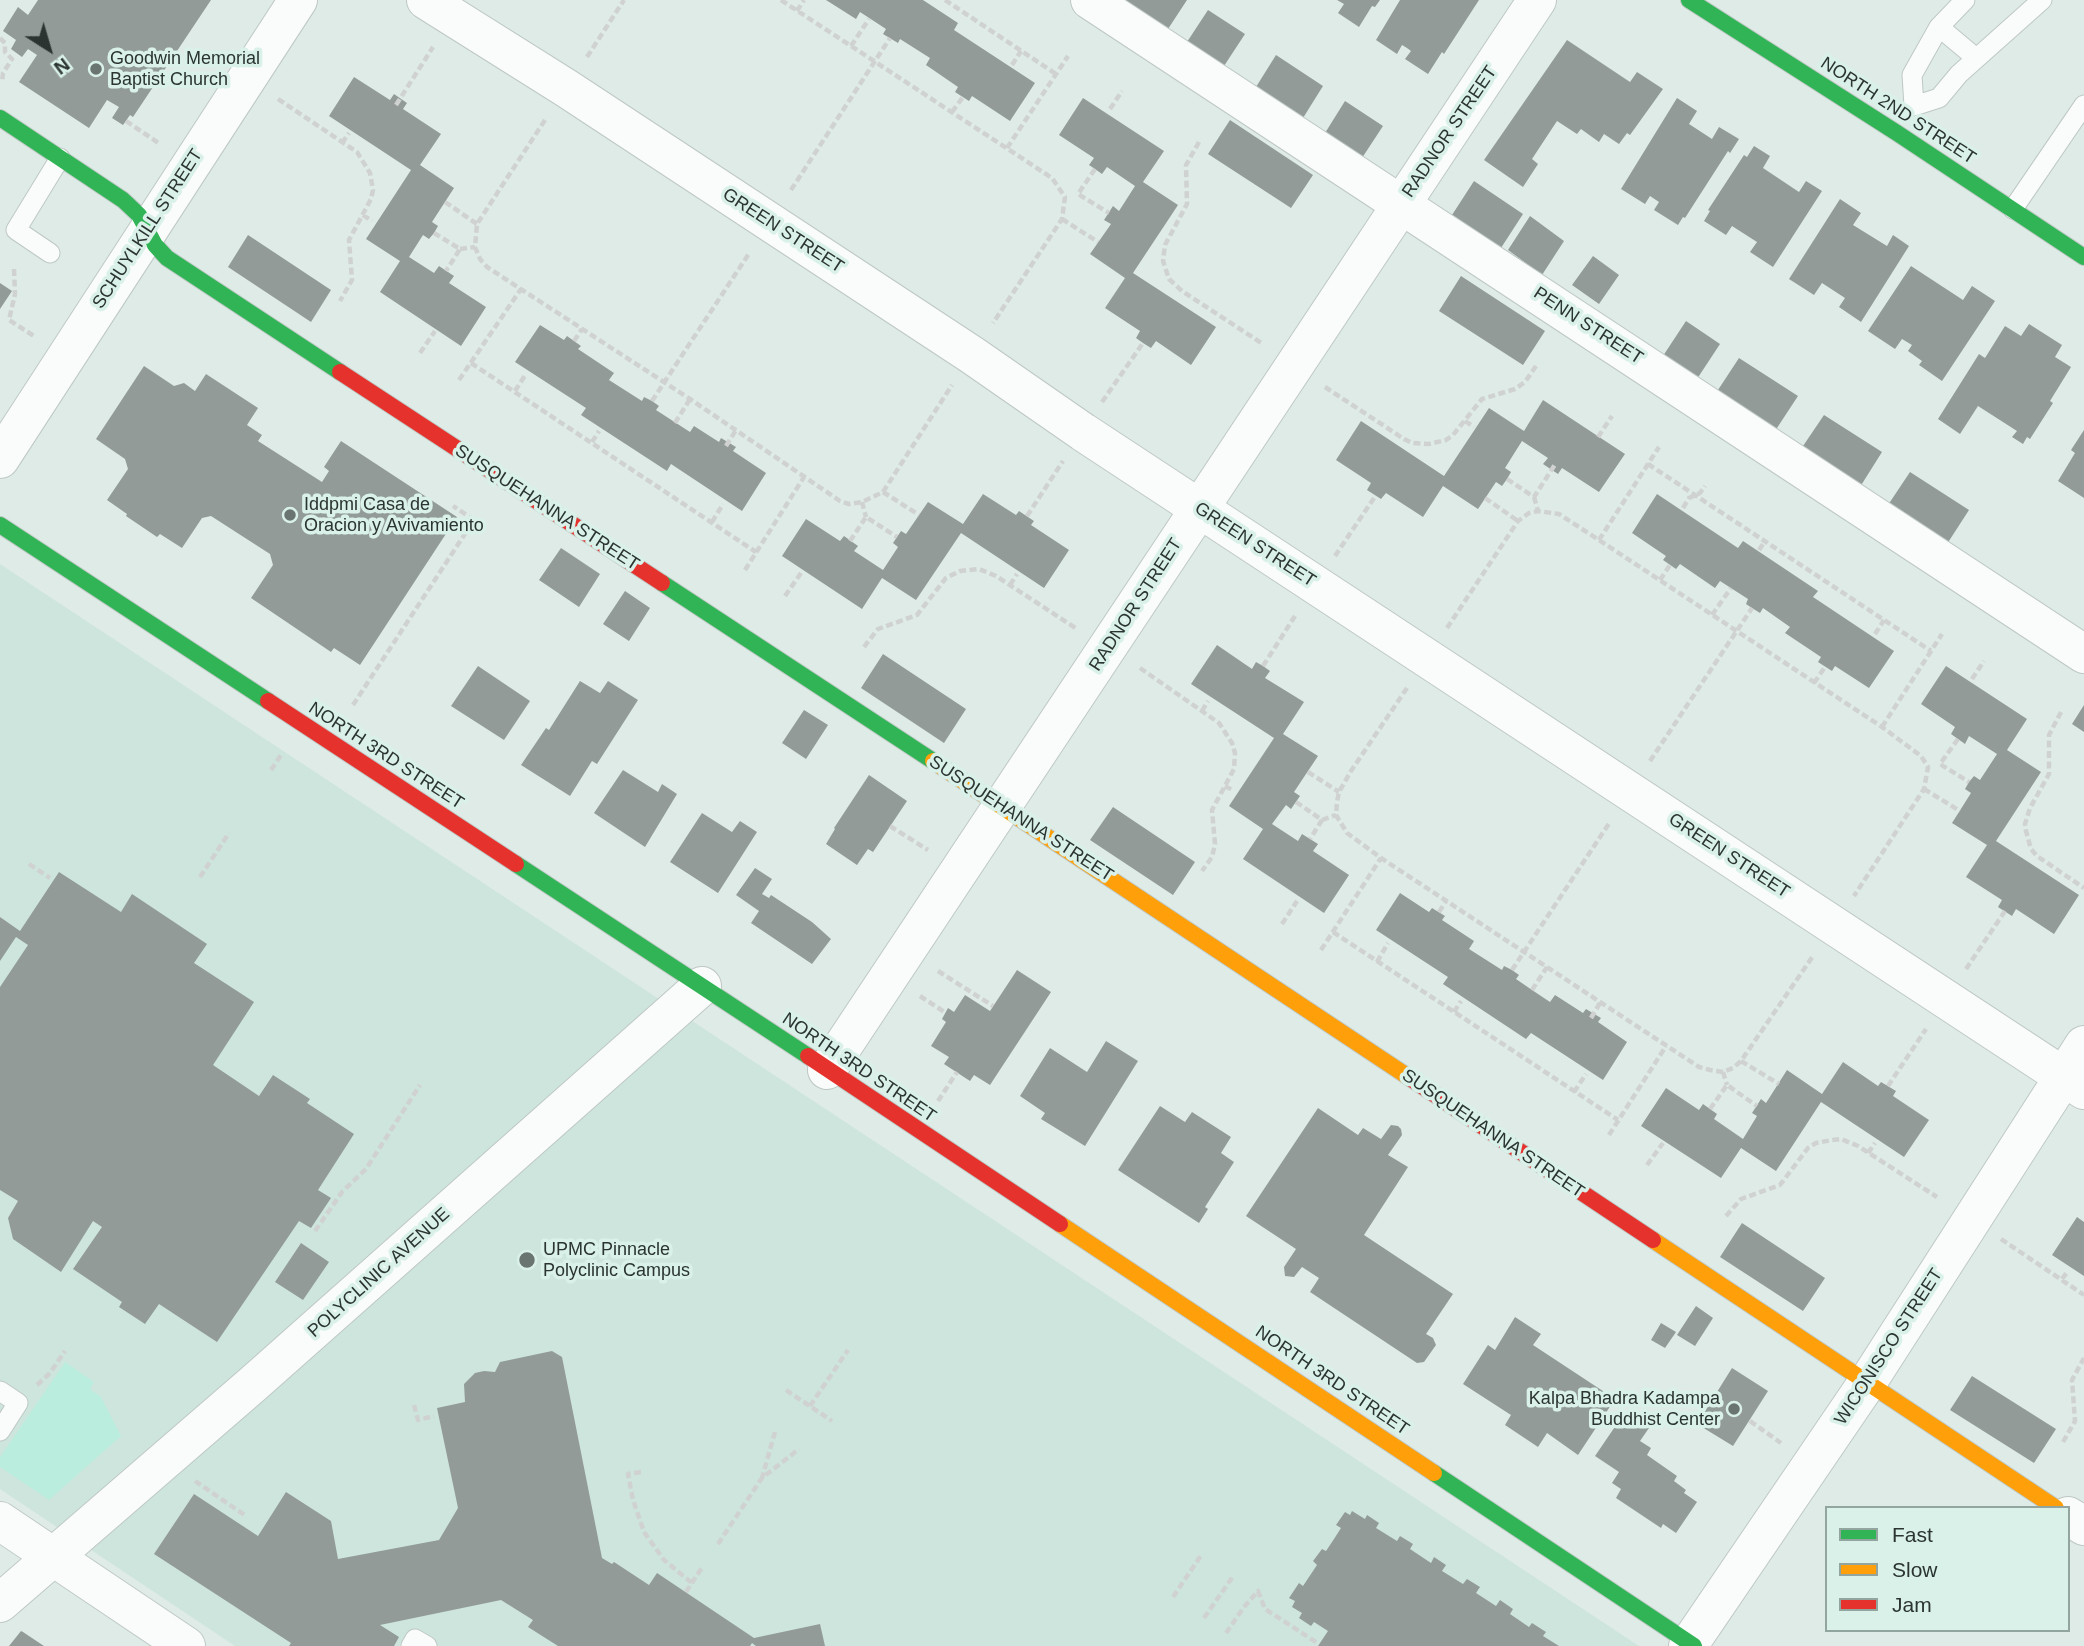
<!DOCTYPE html>
<style>
body{margin:0}
#map{position:relative;width:2084px;height:1646px;overflow:hidden;background:#dfebe7;font-family:Arial,sans-serif}
canvas{display:block}
.legend{position:absolute;left:1825px;top:1506px;width:245px;height:126px;box-sizing:border-box;background:#d9f1e9;border:2px solid #93a59f;margin:0;padding:9px 12px;list-style:none;font-size:21px;color:#2b3431}
.legend li{display:flex;align-items:center;gap:14px;height:35px}
.legend b{width:35px;border:2px solid #93a59f}
.north{position:absolute;left:14px;top:14px;width:70px;height:70px;-webkit-text-stroke:5px #d9f1e9;paint-order:stroke;rotate:143deg;font-size:19px;font-weight:700;line-height:28px;text-align:center;color:#2b3431}
.north::after{content:'';display:block;margin:auto;width:24px;height:32px;background:#2b3431;clip-path:polygon(50% 0,100% 100%,50% 72%,0 100%)}
</style>
<div id="map">
<canvas width="2084" height="1646"></canvas>
<ul class="legend">
<li><b style="height:9px;background:#30b455"></b>Fast</li>
<li><b style="height:9px;background:#ff9f0a"></b>Slow</li>
<li><b style="height:9px;background:#e5322d"></b>Jam</li>
</ul>
<div class="north">N</div>
</div>
<script>
const ctx = document.querySelector('canvas').getContext('2d');
ctx.lineJoin = 'round';
function fillPath(path, color) { ctx.fillStyle = color; ctx.fill(path, 'evenodd'); }
const shape = rows => new Path2D(rows.map(r => 'M' + r).join(''));
function stroke(path, color, width, dash) { ctx.strokeStyle = color; ctx.lineWidth = width; ctx.lineCap = dash ? 'butt' : 'round'; ctx.setLineDash(dash || []); ctx.stroke(path); }
function label(font, color, halo, rows, align = 'center') {
  ctx.font = font + ' Arial,sans-serif'; ctx.lineWidth = 7; ctx.setLineDash([]); ctx.textBaseline = 'middle'; ctx.strokeStyle = halo; ctx.fillStyle = color; for (const [text, x, y, turn = 0] of rows) {
    ctx.save(); ctx.translate(x, y); ctx.rotate((+turn || 0) * Math.PI / 180); ctx.textAlign = isNaN(turn) ? turn : align; if (halo) ctx.strokeText(text, 0, 0); ctx.fillText(text, 0, 0); ctx.restore();
  }
}
fillPath(shape([
 [0,564,1639,1646,235,1646,0,1489]
]), '#cee5dd');
fillPath(shape([
 [65,1362,94,1382,90,1389,101,1397,121,1436,49,1500,0,1467,0,1457]
]), '#bbedde');
fillPath(shape([
 [38,0,211,0,133,117,130,115,123,125,112,118,119,107,107,100,89,128,19,82,37,55,28,49,22,57,11,49,16,40,3,31,18,7,28,15],
 [826,0,923,0,958,23,954,30,1035,83,1010,121,972,96,969,101,955,92,958,87,926,65,930,58,900,39,898,43,883,34,886,29,860,12,856,19],
 [1123,0,1187,0,1168,29],
 [1337,0,1380,0,1375,7,1372,6,1359,27,1338,13,1344,4],
 [1400,0,1479,0,1444,54,1442,52,1428,74,1405,59,1411,51,1407,48,1402,45,1397,54,1376,40],
 [1208,10,1245,34,1224,66,1187,42],
 [1567,40,1630,82,1637,72,1663,89,1630,135,1627,133,1619,144,1604,134,1599,142,1581,129,1577,134,1557,121,1532,159,1538,164,1523,187,1484,160],
 [1276,55,1323,86,1303,118,1256,87],
 [354,77,390,100,394,94,407,103,403,109,441,134,420,165,454,188,432,222,438,226,434,233,429,239,423,235,409,257,434,273,439,266,454,276,449,283,486,307,461,346,380,292,400,261,366,239,411,170,329,116],
 [1083,98,1164,151,1143,182,1178,205,1133,273,1216,327,1191,365,1156,341,1151,348,1143,343,1136,338,1140,331,1105,308,1125,278,1090,254,1111,224,1104,220,1113,206,1119,211,1135,186,1107,167,1102,174,1095,169,1089,165,1094,158,1059,135],
 [1677,98,1697,111,1689,124,1712,139,1719,127,1739,139,1730,153,1728,151,1685,218,1683,217,1678,225,1654,210,1659,202,1650,196,1645,204,1621,189],
 [1345,101,1383,126,1362,158,1325,133],
 [1230,120,1313,175,1291,208,1208,154],
 [1754,146,1770,156,1763,168,1799,192,1806,181,1822,191,1773,267,1750,252,1757,242,1732,226,1726,235,1704,221,1710,211,1708,210,1744,155,1747,157],
 [1474,181,1523,214,1501,248,1452,215],
 [1840,199,1861,213,1853,225,1887,246,1893,235,1909,246,1861,322,1839,307,1845,298,1822,283,1814,295,1789,279],
 [1530,216,1564,241,1542,275,1508,250],
 [248,235,331,290,311,322,228,267],
 [1593,256,1619,275,1599,304,1572,285],
 [1911,266,1963,300,1972,286,1995,301,1942,381,1919,365,1922,361,1908,351,1912,345,1902,339,1895,349,1868,331],
 [1461,276,1545,331,1523,365,1439,311],
 [0,283,12,291,0,309],
 [1686,321,1720,344,1695,382,1661,359],
 [2029,324,2062,345,2055,357,2071,367,2050,401,2053,403,2030,439,2027,437,2023,444,2012,437,2017,431,1978,406,1960,434,1938,419,1979,354,1985,358,2005,326,2021,336],
 [540,325,564,340,567,336,581,346,578,349,614,373,609,380,642,401,644,397,652,401,659,406,656,410,690,432,694,426,719,442,721,438,736,447,733,451,766,473,742,511,671,464,667,471,581,415,586,408,515,362],
 [1739,358,1798,396,1775,431,1716,393],
 [144,366,174,386,184,383,195,391,206,374,258,408,247,425,262,435,258,441,322,482,329,471,324,467,341,441,457,517,360,665,334,648,331,652,251,598,273,565,270,554,211,516,202,518,182,548,160,534,157,537,126,516,127,514,107,500,128,469,125,459,96,439],
 [1543,400,1625,454,1599,492,1562,468,1558,474,1543,464,1548,458,1522,441,1505,468,1511,472,1507,479,1502,486,1496,482,1478,509,1443,486,1423,517,1386,493,1381,499,1367,490,1371,483,1336,460,1361,421,1444,476,1489,408,1524,431],
 [1824,415,1882,452,1860,487,1801,449],
 [2084,430,2084,498,2058,481,2075,453,2071,450],
 [1910,472,1969,510,1947,544,1888,505],
 [983,494,1016,515,1019,511,1034,521,1031,525,1069,550,1044,588,961,533,916,600,882,578,862,609,782,556,806,519,840,541,844,536,858,546,854,551,883,570,898,547,893,543,901,531,906,534,928,502,963,524],
 [1657,494,1738,548,1743,541,1818,591,1813,597,1894,651,1869,688,1835,666,1832,671,1818,662,1821,657,1785,633,1790,627,1763,608,1760,613,1752,608,1746,604,1748,599,1720,581,1715,588,1680,564,1676,569,1663,560,1666,556,1632,533],
 [561,548,600,574,579,607,539,580],
 [625,591,650,608,629,641,603,624],
 [1217,645,1252,669,1256,662,1263,666,1270,671,1265,678,1304,702,1283,734,1318,756,1294,792,1300,796,1291,809,1286,805,1272,824,1298,841,1302,834,1318,844,1313,851,1349,875,1324,913,1243,859,1263,829,1229,806,1274,738,1191,684],
 [883,654,966,709,944,743,861,688],
 [478,666,530,701,504,740,451,706],
 [1946,666,2027,719,2007,750,2041,772,1996,841,2079,895,2054,934,2016,909,2012,916,1998,907,2002,900,1966,877,1987,845,1952,823,1971,793,1965,789,1969,782,1974,776,1980,780,1997,754,1969,736,1965,744,1951,734,1955,727,1921,704],
 [580,681,600,693,608,681,638,700,597,764,592,761,570,796,521,765,546,728,549,730],
 [2084,705,2084,732,2072,724],
 [804,710,828,725,806,759,782,743],
 [623,770,658,792,662,784,677,794,645,847,594,813],
 [869,775,907,801,873,852,868,849,857,865,826,844,835,829,834,828],
 [1113,807,1195,862,1173,895,1090,840],
 [702,813,732,832,740,821,757,832,718,893,670,862],
 [755,868,772,879,762,894,769,898,771,895,812,922,831,939,812,964,751,923,759,911,736,895],
 [59,872,121,912,132,894,207,944,194,963,254,1002,213,1065,259,1096,273,1075,310,1099,307,1103,354,1134,318,1190,331,1198,311,1228,299,1221,217,1342,159,1304,145,1324,119,1307,122,1302,73,1269,102,1227,93,1221,61,1272,13,1239,8,1218,18,1201,0,1190,0,987,28,945,16,937,0,961,0,917,20,931],
 [1400,893,1429,912,1432,908,1445,916,1442,920,1474,941,1469,949,1502,970,1504,966,1512,970,1519,975,1516,979,1532,990,1550,1002,1555,995,1583,1013,1586,1009,1601,1018,1598,1022,1627,1042,1603,1080,1531,1033,1526,1039,1443,984,1448,977,1376,930],
 [1017,970,1051,992,990,1085,974,1075,970,1081,944,1064,949,1057,931,1046,946,1022,942,1019,948,1008,954,1012,965,995,990,1011],
 [1106,1041,1138,1061,1085,1146,1041,1119,1045,1113,1020,1096,1050,1048,1087,1072],
 [1843,1062,1878,1086,1881,1082,1896,1091,1893,1096,1929,1120,1904,1157,1821,1102,1776,1171,1741,1148,1721,1178,1641,1126,1666,1088,1699,1110,1703,1104,1717,1114,1714,1119,1743,1139,1757,1116,1752,1113,1761,1099,1766,1103,1787,1070,1822,1094],
 [1160,1106,1185,1122,1192,1112,1231,1137,1221,1153,1234,1162,1205,1207,1208,1209,1199,1223,1118,1170],
 [1318,1108,1358,1135,1363,1128,1381,1139,1391,1125,1398,1126,1401,1129,1402,1135,1388,1155,1408,1167,1364,1235,1453,1294,1426,1334,1433,1338,1436,1345,1424,1362,1417,1363,1310,1292,1319,1278,1302,1267,1294,1277,1285,1276,1284,1267,1296,1249,1246,1216],
 [2077,1217,2084,1222,2084,1276,2052,1255],
 [1742,1223,1825,1278,1803,1311,1720,1257],
 [301,1243,329,1262,303,1300,275,1282],
 [1696,1306,1713,1318,1695,1346,1677,1335],
 [1515,1317,1541,1334,1533,1345,1615,1399,1578,1455,1547,1433,1538,1447,1505,1425,1511,1415,1463,1384,1488,1345,1495,1350],
 [1661,1323,1676,1332,1665,1348,1651,1340],
 [552,1351,562,1357,602,1558,612,1564,614,1562,649,1585,657,1573,754,1638,820,1624,825,1646,756,1646,752,1643,750,1646,558,1646,528,1627,533,1620,501,1600,380,1625,399,1637,394,1646,289,1646,291,1643,154,1554,194,1494,258,1536,286,1492,331,1521,338,1559,439,1540,458,1508,437,1408,465,1402,464,1384,475,1373,484,1371,495,1372,500,1362],
 [1732,1368,1768,1391,1733,1446,1697,1424],
 [1972,1376,2056,1429,2034,1463,1950,1410],
 [1625,1412,1649,1428,1640,1441,1651,1448,1647,1455,1677,1476,1674,1481,1686,1490,1684,1493,1697,1502,1676,1533,1663,1524,1661,1528,1616,1498,1621,1489,1612,1483,1619,1472,1595,1456],
 [1352,1511,1365,1519,1367,1515,1379,1523,1376,1528,1397,1541,1400,1536,1413,1544,1410,1549,1431,1563,1434,1557,1446,1565,1442,1571,1463,1584,1467,1579,1480,1587,1476,1593,1496,1606,1500,1600,1513,1609,1510,1614,1529,1627,1532,1623,1546,1632,1543,1636,1559,1646,1318,1646,1328,1631,1314,1622,1311,1626,1299,1618,1302,1613,1292,1607,1295,1601,1289,1598,1299,1583,1303,1586,1317,1565,1313,1561,1322,1549,1326,1551,1334,1539,1341,1528,1336,1525,1345,1512,1350,1515],
 [21,1631,23,1632,44,1646,9,1646]
]), '#929b98');
const lane = shape([
 [1965,0,1939,27,1912,75,1914,106,1939,98,1959,74,2042,0],
 [1939,27,1976,58],
 [2013,209,2084,105],
 [50,253,16,230,60,158],
 [0,1391,18,1403,0,1431],
 [411,1646,415,1639,427,1646]
]);
const street = shape([
 [426,0,566,88,972,355,1083,432,2084,1090],
 [1090,0,2084,654],
 [0,459,298,0],
 [827,1070,1537,0],
 [2068,1516,2084,1526],
 [0,1521,186,1646],
 [0,1603,253,1384,702,986],
 [1688,1646,1867,1383,2084,1045]
]);
const fast = shape([
 [1689,0,1897,133,2084,257],
 [0,118,123,200,139,215,155,245,167,258,340,372],
 [0,525,268,701],
 [662,583,933,761],
 [516,864,808,1056],
 [1434,1473,1694,1646]
]);
const slow = shape([
 [933,761,1410,1078],
 [1060,1224,1434,1473],
 [1653,1240,2056,1508]
]);
const jam = shape([
 [340,372,662,583],
 [268,701,516,864],
 [808,1056,1060,1224],
 [1410,1078,1653,1240]
]);
stroke(lane, '#bec8c4', 21);
stroke(street, '#bec8c4', 40);
stroke(fast, '#bec8c4', 18);
stroke(slow, '#bec8c4', 18);
stroke(jam, '#bec8c4', 18);
stroke(shape([
 [781,0,1052,178,1065,197,1062,219,993,323],
 [945,0,1056,74],
 [797,11,804,0],
 [0,38,5,43,5,52,12,59,3,73,2,82],
 [851,46,869,19],
 [587,57,624,0],
 [1012,65,1021,51],
 [278,99,357,152,370,173,373,190,371,199,349,240,352,280,340,301],
 [396,105,433,47],
 [1110,109,1122,91],
 [952,112,963,97],
 [545,120,477,224,475,247,480,259,487,267,690,399,840,501,849,504,862,502,883,492,952,385],
 [126,121,160,144],
 [1199,142,1186,165,1187,204,1165,245,1163,261,1169,279,1182,291,1263,344],
 [342,143,349,133],
 [1007,148,1068,56],
 [1095,169,1078,194,1109,213],
 [791,190,890,38],
 [445,202,477,224],
 [363,215,372,221],
 [1062,219,1098,242],
 [434,233,460,249,446,271],
 [460,249,475,247],
 [14,269,15,294,9,320,34,336],
 [574,341,582,329],
 [420,353,435,331],
 [471,363,756,552],
 [459,380,521,289],
 [1325,387,1404,439,1412,443,1429,444,1446,440,1453,435,1482,399,1515,389,1525,382,1536,366],
 [515,391,526,374],
 [652,401,750,252],
 [1102,402,1143,343],
 [1465,421,1474,427],
 [675,423,690,399],
 [1598,437,1612,416],
 [592,442,599,431],
 [726,446,736,430],
 [1648,464,1931,651],
 [1507,479,1534,497,1556,463],
 [883,492,919,515],
 [1534,497,1538,511],
 [1485,498,1518,521],
 [862,502,866,517],
 [1683,508,1689,498,1700,493,1705,486],
 [1027,516,1063,461],
 [712,522,723,504],
 [1599,540,1659,447],
 [850,541,866,517,897,537],
 [1759,550,1765,541],
 [1335,556,1376,495],
 [745,570,804,477],
 [1660,580,1670,565],
 [1010,585,1017,574],
 [785,596,801,573],
 [1712,615,1731,588],
 [1447,628,1518,521,1529,513,1538,511,1559,514,1599,540,1882,727,1921,756,1928,767,1924,789,1854,896],
 [1875,634,1884,620],
 [864,647,878,629,917,615,946,578,960,571,979,569,996,576,1077,629],
 [1263,666,1295,616],
 [1140,668,1219,723,1232,743,1235,753,1234,769,1212,810,1215,844,1212,857,1202,871],
 [1972,679,1984,661],
 [1814,683,1825,667],
 [1407,688,1351,771,1339,792,1337,802,1336,815,1347,833,1381,858,1699,1067,1710,1070,1723,1072,1733,1068,1741,1061,1813,956],
 [353,705,474,520,453,506],
 [1202,711,1208,701],
 [2061,712,2049,735,2049,774,2030,808,2025,824,2026,831,2031,849,2037,856,2084,888],
 [1882,727,1942,634],
 [1958,739,1940,764,1969,782],
 [1650,761,1752,608],
 [271,770,281,755],
 [1308,772,1339,792],
 [1225,786,1234,791],
 [1924,789,1960,811],
 [1296,802,1322,820,1310,839],
 [1322,820,1336,815],
 [890,826,928,850],
 [29,864,50,878],
 [200,877,229,833],
 [1439,912,1446,901],
 [1282,924,1297,901],
 [1333,932,1618,1120],
 [1321,950,1381,858],
 [1377,962,1388,943],
 [1966,969,2005,911],
 [1512,970,1610,822],
 [938,971,993,1006],
 [1532,990,1547,967],
 [920,996,946,1013],
 [1454,1012,1461,1001],
 [1591,1018,1600,1003],
 [1741,1061,1779,1084],
 [1723,1072,1727,1085],
 [1888,1086,1926,1029],
 [1574,1092,1586,1074],
 [938,1101,957,1072],
 [1710,1109,1727,1085,1757,1106],
 [1609,1135,1666,1046],
 [1868,1153,1875,1143],
 [1647,1165,1663,1143],
 [1726,1216,1741,1199,1780,1185,1808,1148,1816,1143,1832,1140,1841,1139,1858,1146,1937,1197],
 [315,1231,342,1192,366,1169,420,1085],
 [2001,1239,2084,1295],
 [2062,1279,2068,1271],
 [37,1385,50,1373,65,1351],
 [786,1390,832,1421],
 [414,1405,418,1420,434,1416],
 [810,1406,848,1350],
 [1750,1421,1781,1443],
 [775,1432,762,1478,799,1449],
 [2063,1442,2075,1421,2072,1380,2084,1358],
 [641,1472,628,1474,633,1500,644,1532,664,1560,692,1583],
 [195,1481,246,1516],
 [718,1544,762,1478],
 [686,1592,703,1566],
 [1173,1597,1202,1554],
 [1204,1618,1234,1575],
 [1226,1633,1244,1607,1258,1591,1265,1609,1319,1644]
]), '#cfd2d1', 4.5, [7, 3.5]);
stroke(lane, '#fafcfb', 19);
stroke(street, '#fafcfb', 38);
stroke(fast, '#30b455', 16);
stroke(slow, '#ff9f0a', 16);
stroke(jam, '#e5322d', 16);
for (const [x, y, r, color] of [
 [96,69,7,"#6a7471"],
 [290,515,7,"#6a7471"],
 [527,1260,9,"#6a7471"],
 [1734,1409,7,"#6a7471"]
]) { const dot = new Path2D(); dot.arc(x, y, r, 0, 2 * Math.PI); ctx.fillStyle = color; ctx.fill(dot); stroke(dot, '#d9f1e9', 2.5); }
label('18px', '#2b3431', '#d9f1e9', [
 ["Goodwin Memorial",110,59],
 ["Baptist Church",110,80],
 ["Iddpmi Casa de",304,505],
 ["Oracion y Avivamiento",304,526],
 ["UPMC Pinnacle",543,1250],
 ["Polyclinic Campus",543,1271],
 ["Kalpa Bhadra Kadampa",1720,1399,"right"],
 ["Buddhist Center",1720,1420,"right"]
], 'left');
label('18px', '#2b3431', '#d9f1e9', [
 ["NORTH 2ND STREET",1898,111,33],
 ["RADNOR STREET",1450,132,-56],
 ["SCHUYLKILL STREET",148,229,-57],
 ["GREEN STREET",783,231,33],
 ["PENN STREET",1588,326,33],
 ["SUSQUEHANNA STREET",547,508,33],
 ["GREEN STREET",1255,545,33],
 ["RADNOR STREET",1136,605,-57],
 ["NORTH 3RD STREET",386,756,33],
 ["SUSQUEHANNA STREET",1021,819,33],
 ["GREEN STREET",1729,856,33],
 ["NORTH 3RD STREET",859,1068,34],
 ["SUSQUEHANNA STREET",1493,1134,34],
 ["POLYCLINIC AVENUE",379,1273,-42],
 ["WICONISCO STREET",1889,1347,-57],
 ["NORTH 3RD STREET",1332,1381,34]
]);
</script>
